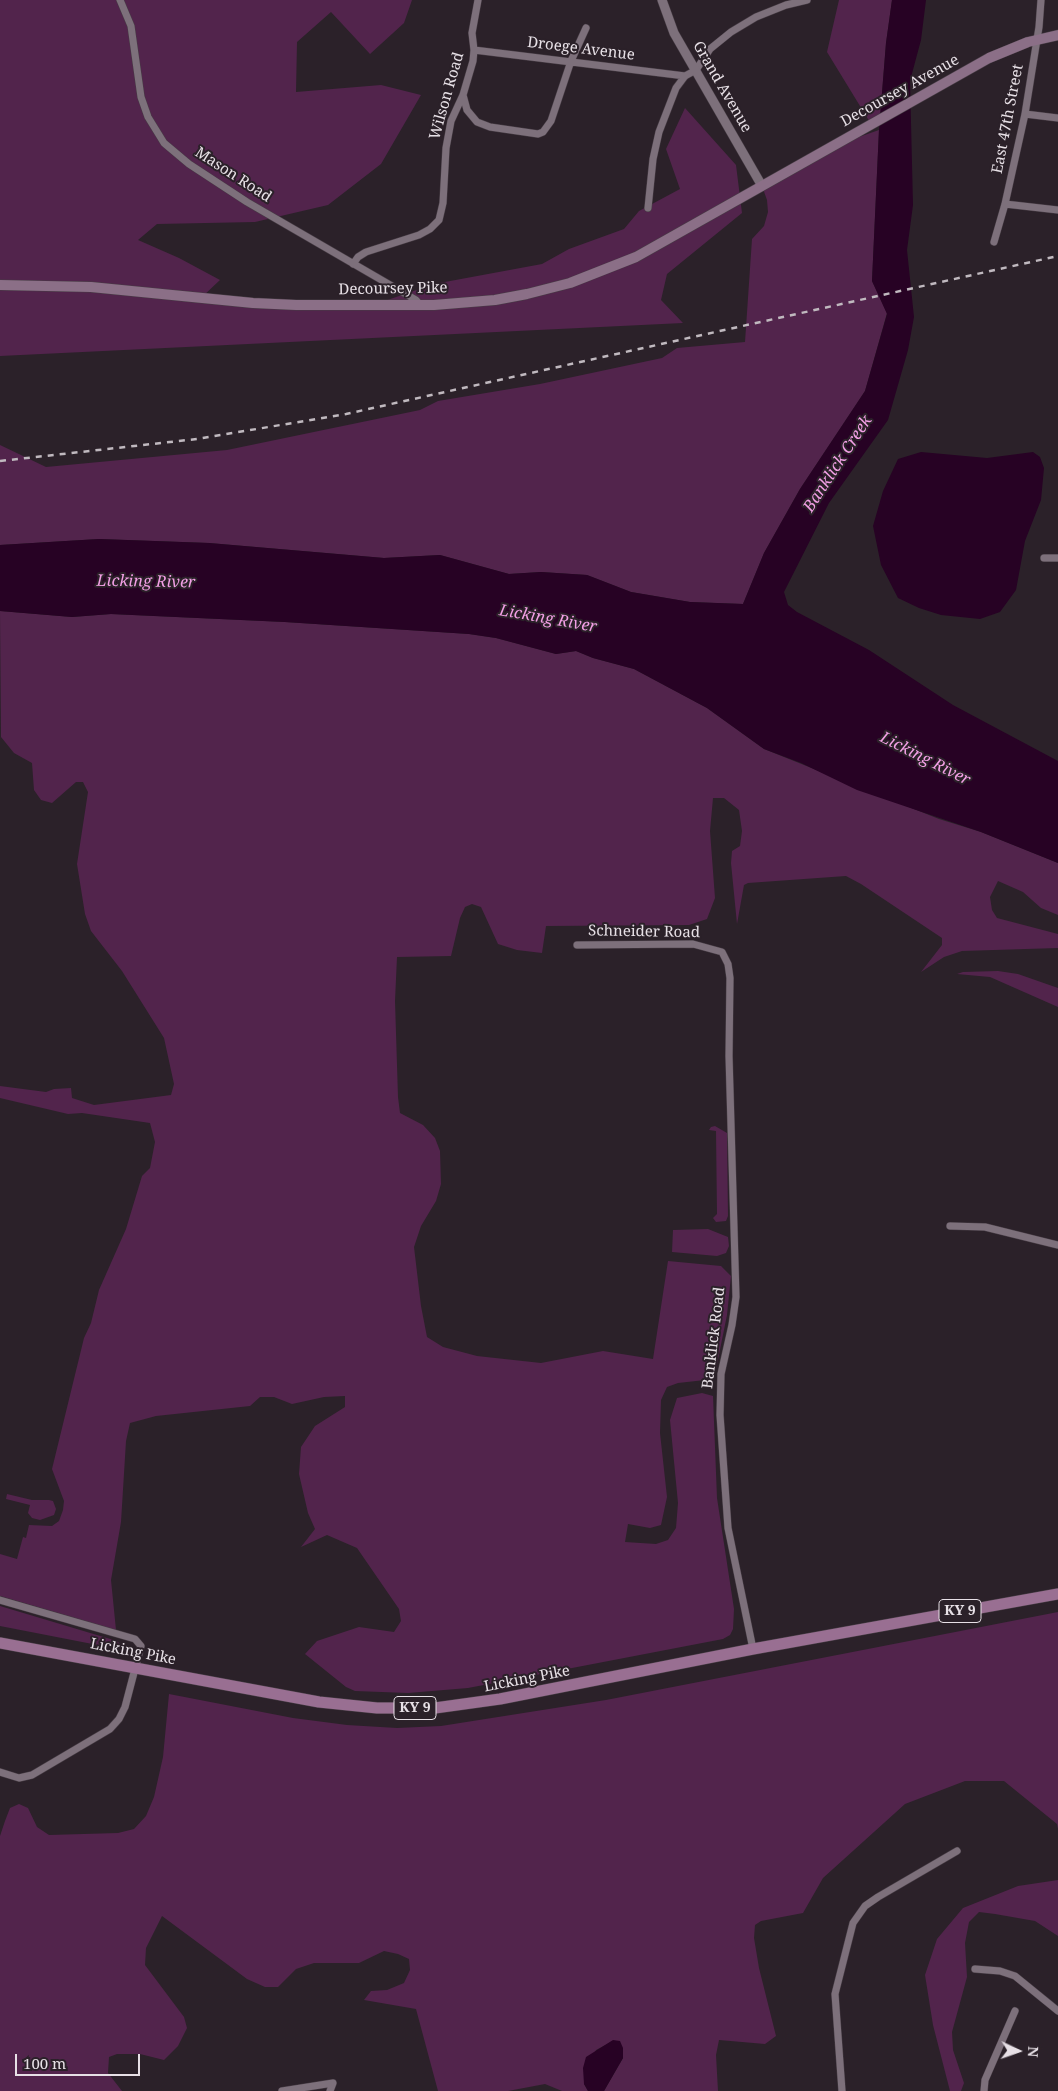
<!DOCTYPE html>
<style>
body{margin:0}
#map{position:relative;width:1058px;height:2091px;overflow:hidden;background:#2b2129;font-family:"Noto Serif",serif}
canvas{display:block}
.north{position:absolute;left:993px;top:2026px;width:50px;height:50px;-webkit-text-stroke:4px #2b2129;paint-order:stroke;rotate:93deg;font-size:14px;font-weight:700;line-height:20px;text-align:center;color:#e7e0e6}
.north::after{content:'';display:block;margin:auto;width:18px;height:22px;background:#e7e0e6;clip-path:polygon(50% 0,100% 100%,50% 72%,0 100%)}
.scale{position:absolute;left:15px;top:2054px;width:125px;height:22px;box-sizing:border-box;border:2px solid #e7e0e6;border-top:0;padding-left:6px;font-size:15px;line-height:18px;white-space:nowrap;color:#e7e0e6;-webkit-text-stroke:4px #2b2129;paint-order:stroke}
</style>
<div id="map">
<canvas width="1058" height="2091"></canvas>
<div class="north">N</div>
<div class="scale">100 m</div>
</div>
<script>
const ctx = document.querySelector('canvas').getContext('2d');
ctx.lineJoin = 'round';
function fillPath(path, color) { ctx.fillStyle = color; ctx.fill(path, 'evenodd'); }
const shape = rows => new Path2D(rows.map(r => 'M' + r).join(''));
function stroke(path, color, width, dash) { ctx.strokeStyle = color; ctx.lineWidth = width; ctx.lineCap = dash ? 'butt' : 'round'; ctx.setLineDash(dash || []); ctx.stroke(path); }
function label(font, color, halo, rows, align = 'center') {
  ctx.font = font + ' "Noto Serif",serif'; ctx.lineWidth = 4; ctx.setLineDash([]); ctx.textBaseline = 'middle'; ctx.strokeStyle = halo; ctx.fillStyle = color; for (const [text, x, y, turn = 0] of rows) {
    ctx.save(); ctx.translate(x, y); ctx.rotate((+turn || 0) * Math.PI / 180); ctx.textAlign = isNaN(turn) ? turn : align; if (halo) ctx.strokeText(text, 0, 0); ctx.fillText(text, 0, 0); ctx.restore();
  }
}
fillPath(shape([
 [0,0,412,0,404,23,370,54,331,12,297,42,296,92,381,85,421,95,381,164,328,205,255,222,157,224,138,240,179,258,220,280,202,297,370,306,434,284,542,264,569,249,624,229,639,211,680,189,666,149,685,108,736,165,742,213,667,274,661,300,683,323,0,356],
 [839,0,892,0,886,43,880,118,871,124,827,52],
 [879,130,872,281,887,313,865,391,800,489,764,553,743,604,690,602,631,592,587,575,541,572,509,574,440,555,384,558,209,543,99,539,0,545,0,445,46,467,227,450,420,410,438,401,540,384,662,358,677,348,745,342,752,239,764,226,768,212,767,200,762,186,833,146],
 [0,611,72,617,111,614,285,622,469,634,496,638,556,654,576,651,593,658,634,669,707,708,764,749,939,819,981,832,1058,863,1058,915,1041,908,1023,892,998,881,990,897,992,910,997,918,1058,934,1058,948,962,951,944,957,921,972,942,945,942,938,861,884,846,876,748,883,744,885,737,924,731,863,732,851,740,846,742,831,739,810,724,798,713,798,710,831,715,898,707,919,689,925,546,926,542,953,517,950,498,944,481,907,472,904,465,907,460,918,451,956,397,957,395,1001,398,1097,400,1113,423,1125,435,1138,440,1151,441,1184,436,1201,421,1226,414,1247,421,1306,427,1337,443,1347,477,1356,541,1363,603,1351,653,1359,668,1261,721,1266,731,1276,727,1315,714,1379,678,1383,667,1387,661,1400,660,1433,667,1497,661,1525,650,1528,628,1524,625,1542,656,1544,668,1540,676,1528,678,1503,670,1420,677,1398,702,1393,713,1396,717,1498,734,1609,733,1629,730,1635,723,1639,468,1688,408,1693,355,1691,346,1687,305,1654,317,1641,359,1627,394,1632,401,1621,399,1609,357,1548,327,1535,301,1547,315,1529,308,1513,299,1474,301,1447,315,1426,345,1407,345,1396,324,1397,292,1404,274,1397,260,1397,250,1406,156,1416,130,1423,126,1441,121,1522,111,1580,116,1630,0,1596,0,1554,17,1559,23,1537,26,1538,29,1525,52,1526,59,1521,63,1510,64,1501,52,1469,84,1338,91,1323,99,1290,126,1229,142,1176,150,1168,155,1142,150,1123,82,1113,68,1114,0,1098,0,1086,46,1092,54,1089,71,1088,72,1098,94,1105,171,1095,174,1084,164,1038,122,971,91,931,85,914,77,864,88,792,83,782,76,782,52,803,41,800,34,790,32,763,14,753,1,737],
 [998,971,1018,974,1058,988,1058,1007,990,977,957,974,963,972],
 [715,1126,727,1133,728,1216,726,1221,716,1222,713,1218,717,1214,716,1131,709,1130,711,1127],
 [708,1229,728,1237,729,1246,726,1253,717,1256,672,1252,673,1230],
 [7,1494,32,1500,49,1500,53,1501,56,1509,54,1515,40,1520,32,1518,28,1513,30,1505,6,1499],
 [0,1606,117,1641,121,1645,119,1648,113,1648,0,1626],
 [1058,1612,1058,1829,1057,1824,1004,1781,965,1781,905,1804,823,1878,803,1913,761,1921,755,1925,754,1938,759,1968,776,2036,765,2044,719,2040,716,2055,718,2091,604,2091,623,2058,613,2041,596,2050,584,2084,588,2091,562,2091,545,2084,508,2091,438,2091,416,2009,364,2000,371,1991,387,1990,404,1983,410,1970,409,1959,398,1954,384,1951,359,1963,314,1963,296,1969,278,1987,265,1987,247,1979,162,1916,146,1948,145,1965,184,2017,187,2028,178,2046,164,2060,140,2054,117,2054,109,2057,108,2073,122,2091,0,2091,0,1836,5,1821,10,1808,19,1804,28,1808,37,1827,49,1835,118,1833,134,1829,146,1816,154,1797,163,1757,169,1694,293,1718,347,1725,397,1728,441,1726,606,1700],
 [1058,1880,1058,1936,1035,1921,995,1914,979,1912,969,1922,965,1943,967,1977,952,2032,953,2050,964,2083,961,2091,950,2091,933,2025,925,1975,937,1939,963,1908,1018,1886]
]), '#52244c');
fillPath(shape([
 [892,0,926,0,921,40,910,81,913,205,907,250,914,317,908,350,888,420,829,503,784,592,788,605,797,612,869,650,953,705,1058,761,1058,863,981,832,857,790,801,763,764,749,707,708,634,669,593,658,576,651,556,654,496,638,469,634,285,622,111,614,72,617,0,611,0,545,99,539,209,543,384,558,440,555,509,574,541,572,587,575,631,592,690,602,743,604,764,553,800,489,865,391,887,314,872,281,879,130,886,43],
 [921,452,987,458,1033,452,1040,457,1044,468,1041,500,1025,541,1016,590,1000,612,980,619,941,615,919,608,898,598,881,565,873,526,883,491,898,459],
 [613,2040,620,2041,623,2048,623,2058,604,2091,588,2091,584,2084,583,2068,586,2057]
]), '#270224');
const minor = shape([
 [120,0,131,26,141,97,148,117,164,143,189,164,247,202,416,300,420,305],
 [474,50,685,76],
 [463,95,467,110,477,122,490,127,538,134,543,132,551,121,571,61,586,28],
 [1025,114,1058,118],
 [1005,204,1058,210],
 [648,208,653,159,659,132,676,88,685,76,696,70,710,49,731,32,756,17,786,5,807,0],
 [994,242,1005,204,1025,114,1039,27,1041,0],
 [353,264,358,257,366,252,419,235,430,229,439,220,443,203,446,148,451,121,463,95,473,61,474,50,472,33,478,0],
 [1044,558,1058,558],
 [577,945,693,944,722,952,728,964,730,978,729,1056,736,1297,732,1325,721,1374,720,1415,728,1528,753,1649],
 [950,1226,985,1227,1058,1245],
 [0,1600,135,1639,141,1646,125,1707,119,1719,110,1729,32,1775,19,1778,0,1772],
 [975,1969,1000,1971,1015,1976,1058,2011],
 [282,2091,333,2083,330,2091],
 [842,2091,835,1994,853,1923,865,1906,878,1897,957,1851],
 [984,2091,985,2080,1015,2011]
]);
const tertiary = shape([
 [662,0,674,33,762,186]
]);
const secondary = shape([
 [0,285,91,287,253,303,296,305,434,305,495,300,527,294,570,283,636,257,989,58,1028,42,1058,35]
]);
const primary = shape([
 [0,1643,319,1702,377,1708,435,1708,500,1699,753,1649,1058,1594]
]);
stroke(minor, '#473d45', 8);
stroke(tertiary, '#473d45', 10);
stroke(secondary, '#473d45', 11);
stroke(primary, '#473d45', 12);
stroke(minor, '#7d707b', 7);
stroke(tertiary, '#7d707b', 9);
stroke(secondary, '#8b6f87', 10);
stroke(primary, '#996f92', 11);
stroke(shape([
 [0,461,197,439,346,414,1058,256]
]), '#c0b9bf', 2.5, [6, 6]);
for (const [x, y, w] of [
 [960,1611,42],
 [415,1708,42]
]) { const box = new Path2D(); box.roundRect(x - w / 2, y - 11.5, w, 23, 4); ctx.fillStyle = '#2b2129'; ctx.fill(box); stroke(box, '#e7e0e6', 1); }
label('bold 14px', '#e7e0e6', null, [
 ["KY 9",960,1611],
 ["KY 9",415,1708]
]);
label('15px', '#e7e0e6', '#2b2129', [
 ["Droege Avenue",581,49,7],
 ["Grand Avenue",722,87,60],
 ["Decoursey Avenue",900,91,-29],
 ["Wilson Road",447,96,-74],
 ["East 47th Street",1008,119,-79],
 ["Mason Road",233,175,33],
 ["Decoursey Pike",393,289,-1],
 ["Schneider Road",644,932,1],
 ["Banklick Road",714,1338,-83],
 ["Licking Pike",133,1652,11],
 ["Licking Pike",527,1679,-11]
]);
label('italic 16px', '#f29fe5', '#2b2129', [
 ["Banklick Creek",838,464,-57],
 ["Licking River",146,582,1],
 ["Licking River",548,619,10],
 ["Licking River",925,759,27]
]);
</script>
